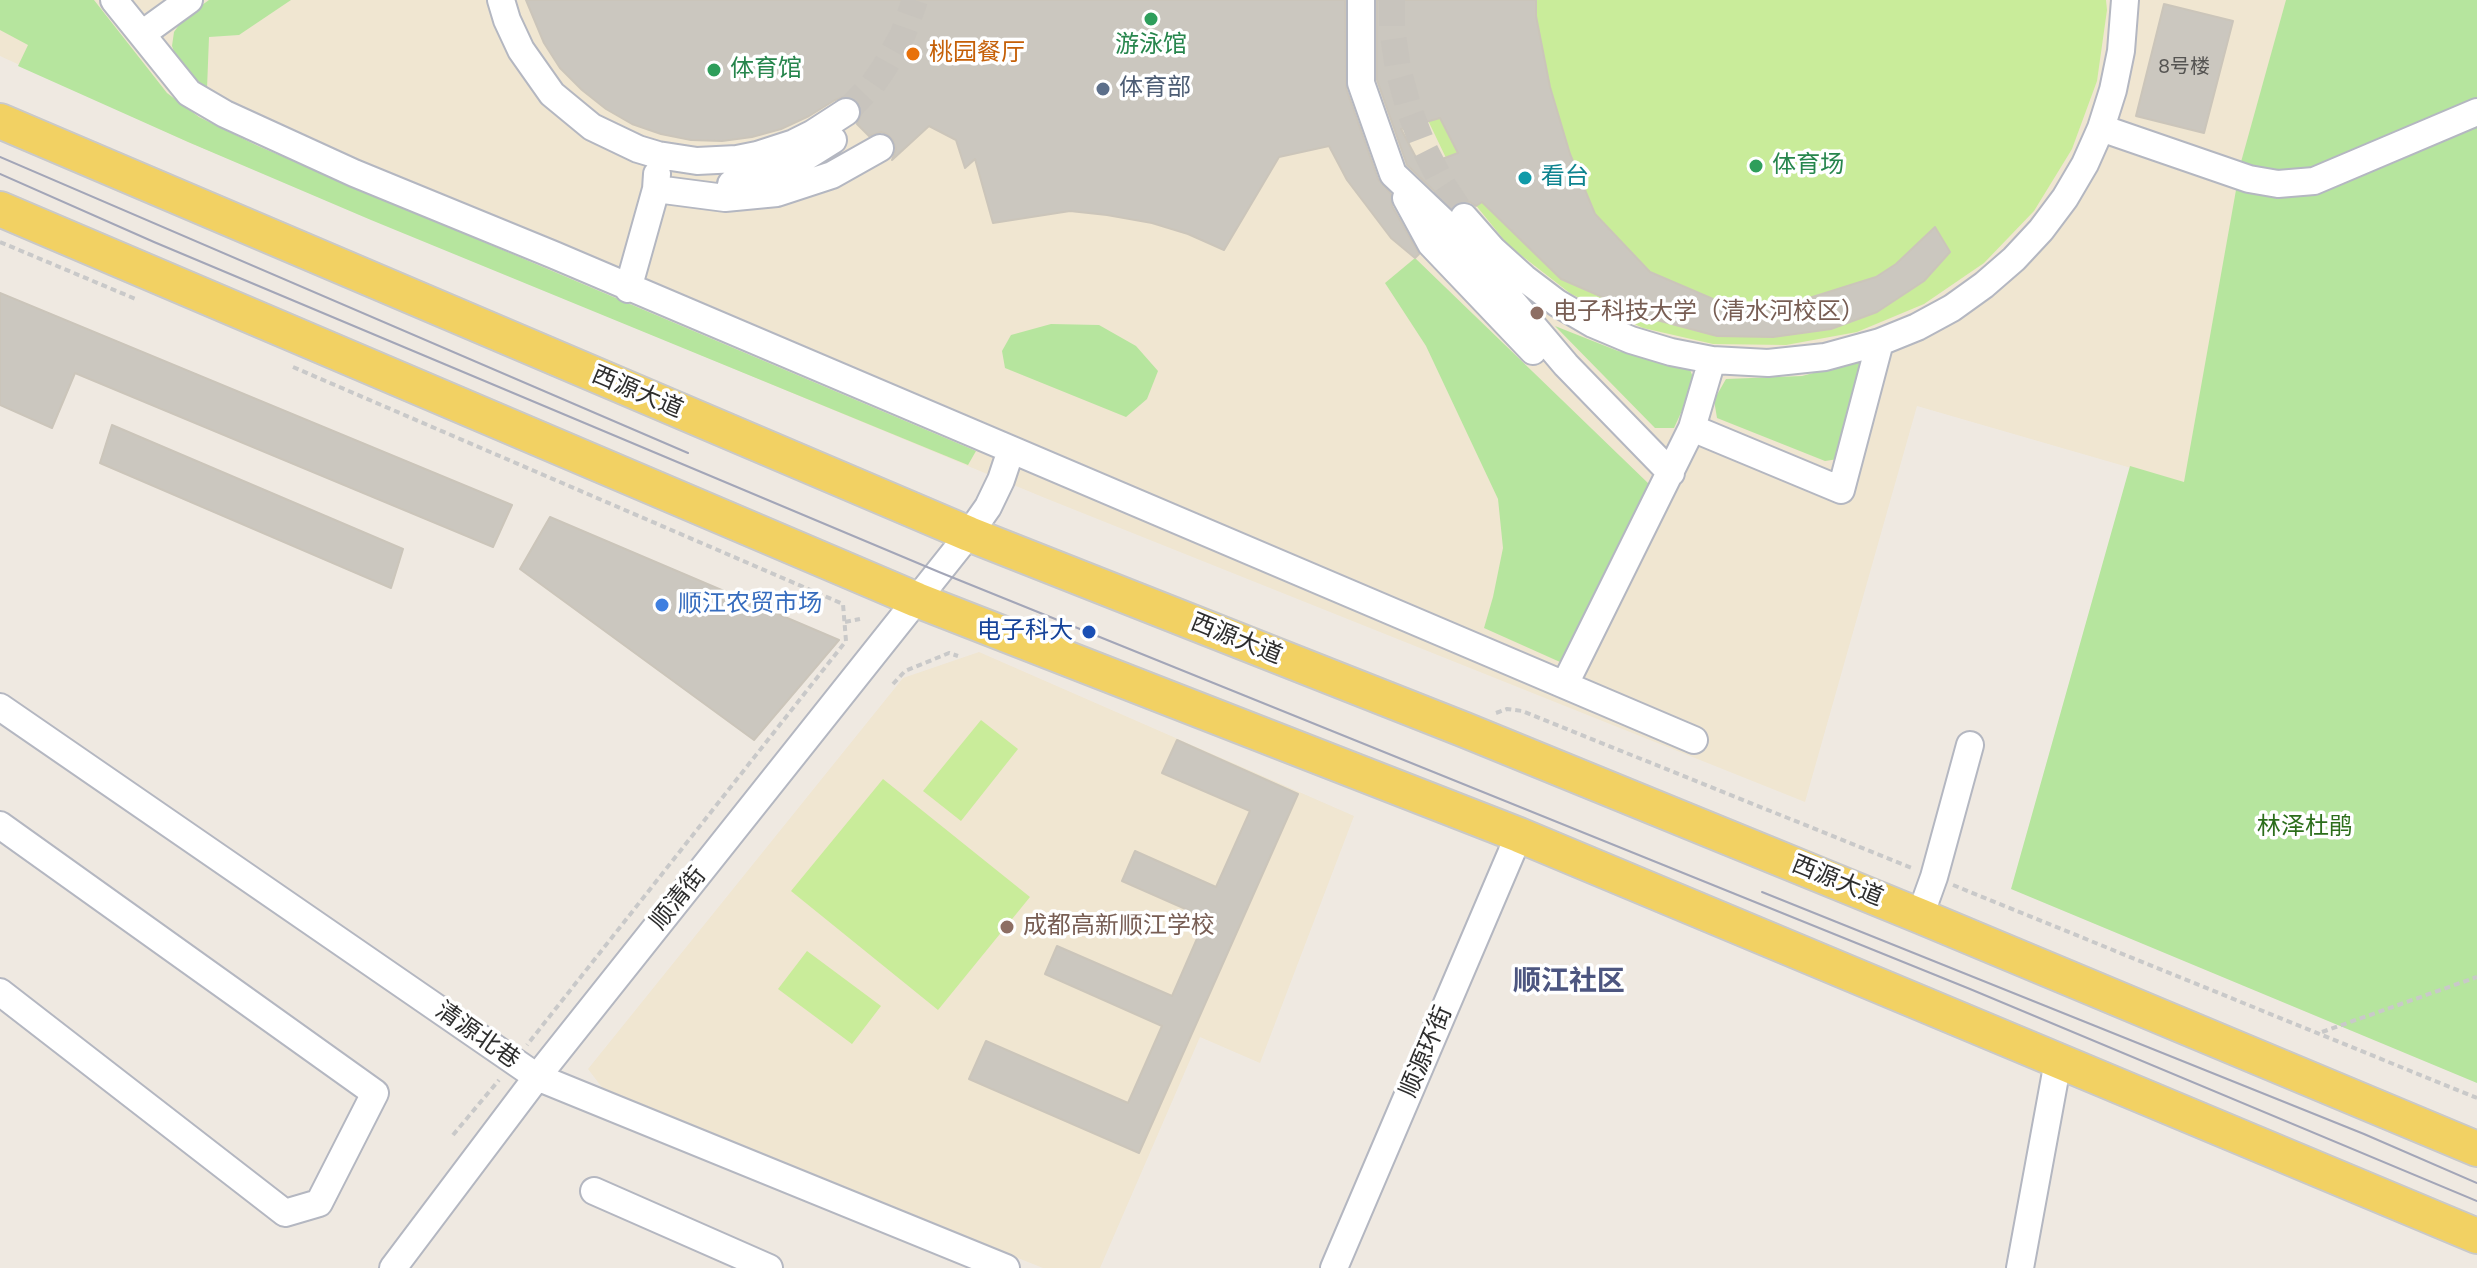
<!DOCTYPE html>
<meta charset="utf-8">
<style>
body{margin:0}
canvas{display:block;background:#efe9e1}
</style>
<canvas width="2477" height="1268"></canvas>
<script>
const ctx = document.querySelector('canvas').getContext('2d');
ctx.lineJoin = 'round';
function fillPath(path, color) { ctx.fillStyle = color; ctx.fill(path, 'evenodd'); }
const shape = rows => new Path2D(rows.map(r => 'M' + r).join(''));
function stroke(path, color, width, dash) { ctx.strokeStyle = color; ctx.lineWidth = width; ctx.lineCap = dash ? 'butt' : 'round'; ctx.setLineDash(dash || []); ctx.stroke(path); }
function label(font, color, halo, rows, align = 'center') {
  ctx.font = font + ' "DM Sans","Noto Sans SC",sans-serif'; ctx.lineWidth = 7; ctx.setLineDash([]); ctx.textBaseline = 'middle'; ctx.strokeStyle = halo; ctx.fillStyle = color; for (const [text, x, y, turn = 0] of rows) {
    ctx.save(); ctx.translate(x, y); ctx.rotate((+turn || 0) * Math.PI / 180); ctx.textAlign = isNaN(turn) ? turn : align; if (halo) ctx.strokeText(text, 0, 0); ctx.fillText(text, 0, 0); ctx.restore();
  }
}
fillPath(shape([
 [0,0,2477,0,2335,527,1917,406,1805,802,1045,498,188,142,0,56],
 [979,652,1354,816,1260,1063,1200,1037,1100,1268,1043,1268,607,1094,588,1069,903,678]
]), '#f0e6d1');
fillPath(shape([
 [0,0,94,0,167,93,199,117,258,146,976,451,968,465,371,220,188,142,18,66,28,45,0,30],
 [209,0,291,0,239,35,209,37,207,89,178,63,172,46,174,32,184,18],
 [2286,0,2477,0,2477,1083,2011,889,2130,466,2184,482,2241,162],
 [1415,258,1650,485,1580,653,1560,662,1484,628,1493,597,1503,548,1498,499,1426,346,1385,283],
 [1051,324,1099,325,1136,346,1158,371,1147,399,1126,417,1005,368,1002,351,1011,335],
 [1555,326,1618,351,1688,365,1695,382,1674,428,1655,428],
 [1873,357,1838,459,1825,461,1717,418,1714,400,1726,379,1802,376]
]), '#b6e59e');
fillPath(shape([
 [1406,0,2106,0,2107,10,2097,81,2072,149,2034,211,1984,263,1924,304,1857,332,1786,345,1713,344,1643,328,1571,294,1508,245,1458,183,1424,112],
 [981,720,1018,749,961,821,923,791],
 [883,779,1030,897,938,1010,791,891],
 [807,951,881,1006,852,1044,778,989]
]), '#c9ec9a');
const building = shape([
 [526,0,1345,0,1346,88,1378,179,1391,194,1392,206,1419,254,1415,258,1391,238,1347,180,1329,146,1279,157,1224,250,1188,234,1152,223,1107,215,1070,211,993,223,975,159,965,168,956,140,929,126,892,160,896,149,893,140,887,134,881,132,869,136,857,124,862,112,860,104,854,98,846,96,835,100,809,116,781,129,752,137,722,141,691,140,661,134,632,124,606,109,582,90,560,68,544,43,526,0],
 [1377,0,1536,0,1536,16,1550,87,1570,154,1595,214,1650,272,1713,299,1759,306,1803,300,1876,277,1896,264,1935,227,1950,252,1924,281,1877,312,1831,329,1773,337,1717,336,1653,319,1561,279,1482,202,1476,206,1470,202,1462,201,1452,208,1407,165,1377,80,1377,0],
 [1440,118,1458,153,1421,167,1401,129,1440,118],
 [2164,4,2233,21,2204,133,2136,116,2164,4],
 [0,293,512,505,493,547,75,373,52,428,0,405,0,293],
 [112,425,403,549,391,588,100,463,112,425],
 [550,517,839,640,754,740,520,569,550,517],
 [1177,740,1298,794,1139,1153,969,1079,986,1041,1128,1103,1162,1026,1045,974,1057,946,1172,996,1206,918,1122,881,1135,851,1216,887,1250,811,1162,773,1177,740]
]);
fillPath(building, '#cbc7bf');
stroke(building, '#cbc5ba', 2);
stroke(shape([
 [1392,0,1392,28,1398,69,1409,109,1424,148,1443,185,1464,217],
 [846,112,873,84,884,68,903,34,915,0]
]), '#c8c4bd', 26, [26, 13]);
const minor = shape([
 [114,0,189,93,225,114,354,173,554,255,1694,740],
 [501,0,507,20,521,50,552,94,592,127,638,149,658,155,697,161,737,159,757,155,794,143,812,134,846,112],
 [1361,0,1361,83,1393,174,1450,228,1566,365,1671,473],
 [142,34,189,0],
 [2101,128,2249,179,2278,184,2314,181,2477,112],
 [731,184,744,183,785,170,833,140],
 [656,189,725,198,777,193,832,175,880,148],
 [1406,198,1431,244,1533,351],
 [1464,217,1493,250,1524,278,1557,303,1593,324,1631,340,1671,352,1712,360,1768,363,1825,357,1880,342,1917,327,1952,308,1984,285,2014,259,2041,230,2065,198,2085,164,2101,128,2113,90,2121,51,2125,0],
 [628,289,656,189,657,174],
 [1692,428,1841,490,1880,342],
 [1565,684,1692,428,1712,360],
 [0,707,537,1077,1006,1268],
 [0,825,375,1093,319,1203,285,1213,0,992],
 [1920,916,1934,877,1970,745],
 [594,1191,769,1268],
 [393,1268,537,1077,969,534,988,507,1001,480,1011,450],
 [1334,1268,1519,835],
 [2020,1268,2058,1061]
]);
const major = shape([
 [0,121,969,534,1465,730,1920,916,2477,1149],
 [0,209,917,600,1519,835,2477,1236]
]);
stroke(minor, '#b4b7c1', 30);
stroke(major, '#c9c9c9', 38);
stroke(shape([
 [0,242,138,300],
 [293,367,843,604,846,641,527,1045],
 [845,622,860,619],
 [893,684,905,671,949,653,958,656],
 [1496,713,1507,709,1522,711,1912,868],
 [1953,885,2477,1098],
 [2322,1032,2477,977],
 [453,1135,499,1080]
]), '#c9c9c9', 4, [6, 4]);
stroke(minor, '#fff', 26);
stroke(major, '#f2d163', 34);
stroke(shape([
 [0,157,688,453],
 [0,174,154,242,939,572,1970,989,2477,1201],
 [1762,892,2364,1134,2477,1183]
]), '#a3a6b8', 2);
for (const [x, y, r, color] of [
 [1151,19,8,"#2e9e5b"],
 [913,54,8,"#e8710a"],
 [714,70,8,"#2e9e5b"],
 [1103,89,8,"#5c6f8a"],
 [1756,166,8,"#2e9e5b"],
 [1525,178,8,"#0f9aa8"],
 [1537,313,8,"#8d6e63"],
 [662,605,8,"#3f7fe0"],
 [1089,632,8,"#1a4fb4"],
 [1007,927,8,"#8d6e63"]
]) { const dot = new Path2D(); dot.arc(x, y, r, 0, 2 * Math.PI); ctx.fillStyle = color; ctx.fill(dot); stroke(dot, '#fff', 3); }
label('20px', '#555452', null, [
 ["8号楼",2184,68]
]);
label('24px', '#27864d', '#fff', [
 ["游泳馆",1151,46,"center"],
 ["体育馆",730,70],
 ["体育场",1772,166]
], 'left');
label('24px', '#c56008', '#fff', [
 ["桃园餐厅",929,54]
], 'left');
label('24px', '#4e5e75', '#fff', [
 ["体育部",1119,89]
], 'left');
label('24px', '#0d838f', '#fff', [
 ["看台",1541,178]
], 'left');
label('24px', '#785e54', '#fff', [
 ["电子科技大学（清水河校区）",1553,313],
 ["成都高新顺江学校",1023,927]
], 'left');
label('24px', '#2e2e2e', '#fff', [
 ["西源大道",637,393,23],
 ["西源大道",1236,640,22],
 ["西源大道",1837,882,22],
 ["顺清街",679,899,-51],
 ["清源北巷",477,1036,35],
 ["顺源环街",1427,1052,-67]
]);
label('24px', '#366cbe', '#fff', [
 ["顺江农贸市场",678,605]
], 'left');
label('24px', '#164399', '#fff', [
 ["电子科大",1073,632]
], 'right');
label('24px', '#2c6e1b', '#fff', [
 ["林泽杜鹃",2305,828]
]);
label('bold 28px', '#4d5680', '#fff', [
 ["顺江社区",1569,983]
]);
</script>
